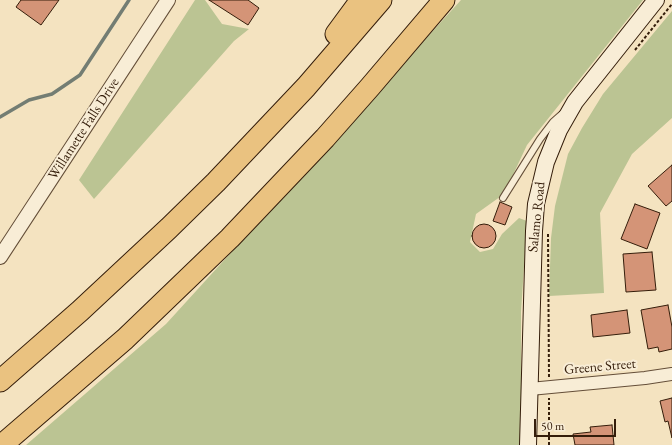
<!DOCTYPE html>
<style>
body{margin:0}
#map{position:relative;width:672px;height:445px;overflow:hidden;background:#f4e3c0;font-family:"EB Garamond",serif}
canvas{display:block}
.scale{position:absolute;left:534px;top:419px;width:82px;height:18px;box-sizing:border-box;border:2px solid #341d0a;border-top:0;padding-left:5px;font-size:12px;line-height:14px;white-space:nowrap;color:#341d0a;-webkit-text-stroke:3px #f8edd6;paint-order:stroke}
</style>
<div id="map">
<canvas width="672" height="445"></canvas>
<div class="scale">50 m</div>
</div>
<script>
const ctx = document.querySelector('canvas').getContext('2d');
ctx.lineJoin = 'round';
function fillPath(path, color) { ctx.fillStyle = color; ctx.fill(path, 'evenodd'); }
const shape = rows => new Path2D(rows.map(r => 'M' + r).join(''));
function stroke(path, color, width, dash) { ctx.strokeStyle = color; ctx.lineWidth = width; ctx.lineCap = dash ? 'butt' : 'round'; ctx.setLineDash(dash || []); ctx.stroke(path); }
function label(font, color, halo, rows, align = 'center') {
  ctx.font = font + ' "EB Garamond",serif'; ctx.lineWidth = 4; ctx.setLineDash([]); ctx.textBaseline = 'middle'; ctx.strokeStyle = halo; ctx.fillStyle = color; for (const [text, x, y, turn = 0] of rows) {
    ctx.save(); ctx.translate(x, y); ctx.rotate((+turn || 0) * Math.PI / 180); ctx.textAlign = isNaN(turn) ? turn : align; if (halo) ctx.strokeText(text, 0, 0); ctx.fillText(text, 0, 0); ctx.restore();
  }
}
fillPath(shape([
 [195,0,205,0,222,24,249,29,234,41,94,199,79,180],
 [461,0,643,0,527,145,504,194,476,214,470,242,480,252,493,249,502,234,519,218,527,221,521,312,521,445,26,445,166,324],
 [672,11,672,118,632,154,600,213,604,293,549,296,551,238,555,206,568,154,582,128,603,94]
]), '#bbc493');
stroke(shape([
 [0,117,29,100,52,94,80,75,129,0]
]), '#737d73', 3.5);
const building = shape([
 [21,0,59,0,41,25,16,7,21,0],
 [209,0,248,0,259,8,248,25,209,0],
 [672,165,672,201,666,206,648,186,672,165],
 [500,202,512,207,505,225,493,221,500,202],
 [635,204,660,213,647,249,621,239,635,204],
 '472 236a12 12 0 1 1 24 0a12 12 0 1 1-24 0Z',
 [652,252,656,290,626,292,623,254,652,252],
 [668,305,672,327,672,349,659,352,658,347,648,349,641,310,668,305],
 [627,310,630,333,593,337,591,315,627,310],
 [672,398,672,438,668,421,665,422,660,401,672,398],
 [612,425,614,445,575,445,573,434,591,432,590,427,612,425]
]);
fillPath(building, '#d49477');
stroke(building, '#341d0a', 1);
const service = shape([
 [503,198,540,139,553,122,562,114]
]);
const minor = shape([
 [530,389,645,378,672,374]
]);
const tertiary = shape([
 [0,257,168,0]
]);
const secondary = shape([
 [528,445,534,231,536,204,546,162,559,130,575,102,656,0]
]);
const motorway = shape([
 [336,34,361,0],
 [0,381,80,311,169,228,216,182,306,87,381,0],
 [2,445,125,339,230,238,325,138,370,87,444,0]
]);
stroke(service, '#644e38', 8);
stroke(minor, '#644e38', 14);
stroke(tertiary, '#644e38', 16);
stroke(secondary, '#341d0a', 18);
stroke(motorway, '#341d0a', 23);
stroke(shape([
 [635,50,672,4],
 [548,234,549,377],
 [549,445,549,398]
]), '#341d0a', 2, [3, 2]);
stroke(service, '#f8edd6', 6);
stroke(minor, '#f8edd6', 12);
stroke(tertiary, '#f8edd6', 14);
stroke(secondary, '#f8edd6', 16);
stroke(motorway, '#eac280', 21);
label('14px', '#341d0a', '#f8edd6', [
 ["Willamette Falls Drive",84,129,-57],
 ["Salamo Road",537,217,-84],
 ["Greene Street",600,367,-5]
]);
</script>
